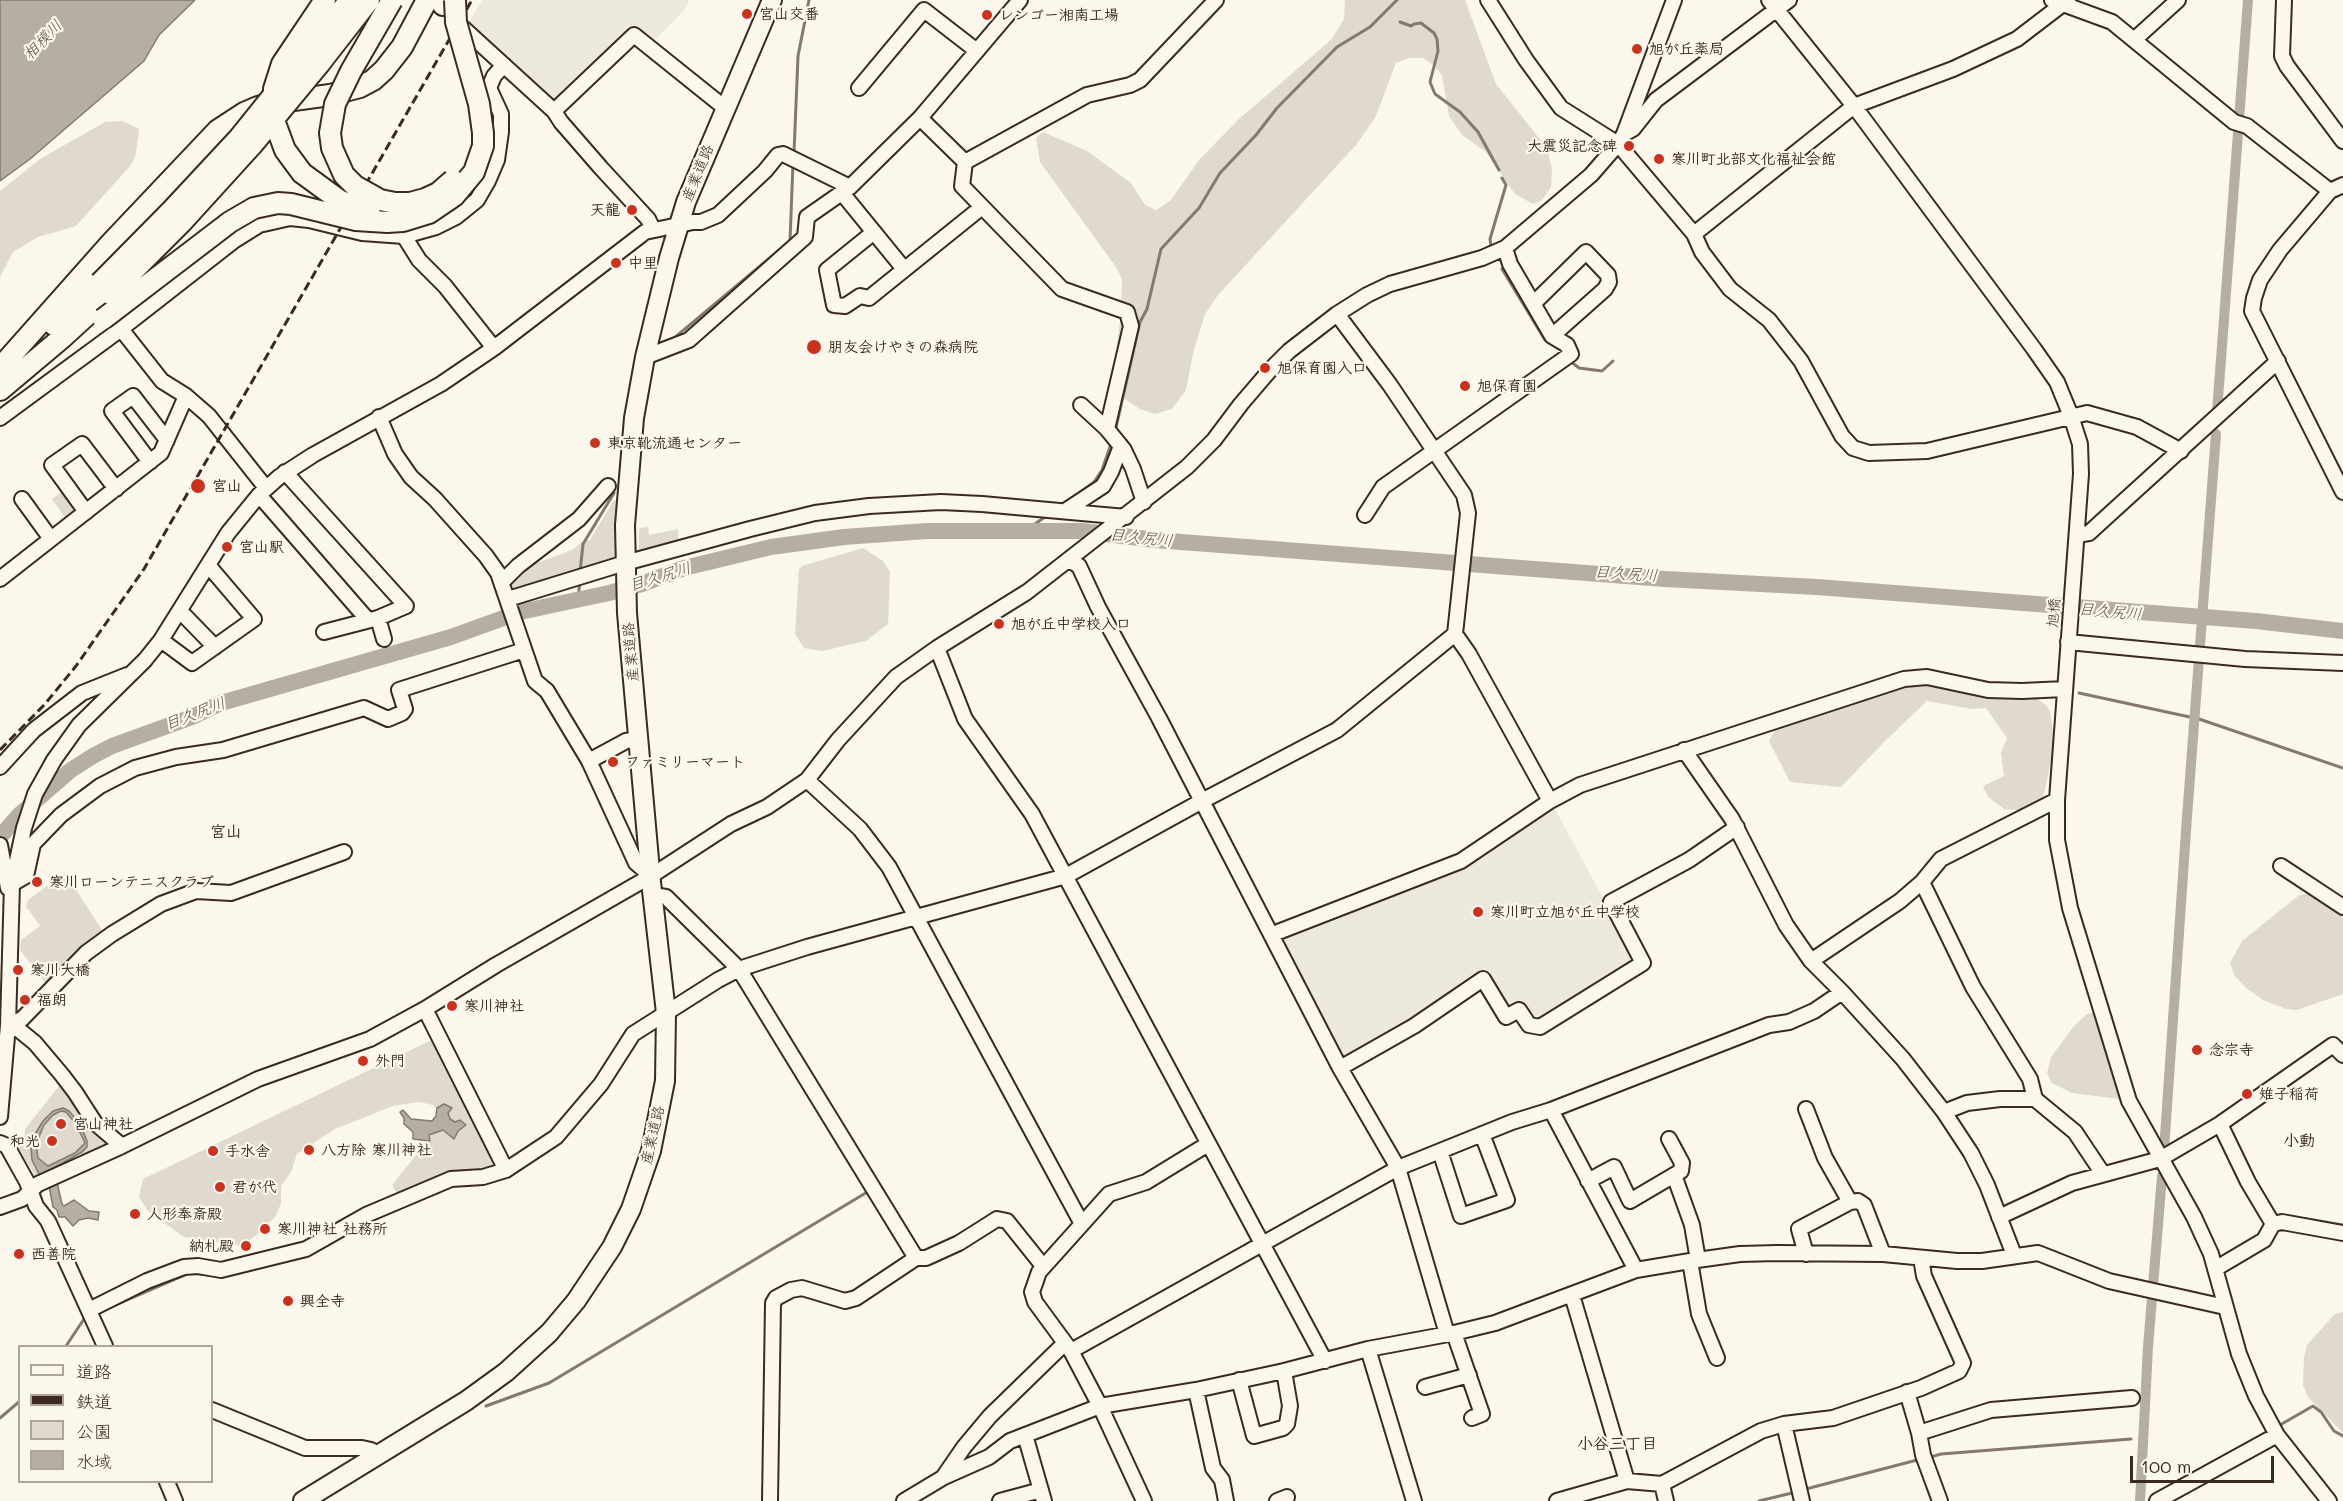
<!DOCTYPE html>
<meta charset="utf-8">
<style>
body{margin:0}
#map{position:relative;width:2343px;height:1501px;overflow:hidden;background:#fbf7ec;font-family:Mali,"Klee One",sans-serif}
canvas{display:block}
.legend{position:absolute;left:18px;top:1345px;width:195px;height:138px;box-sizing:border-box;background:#fbf7ec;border:2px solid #aea59a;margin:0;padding:8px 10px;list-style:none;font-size:18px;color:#3b2a1e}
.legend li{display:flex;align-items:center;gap:12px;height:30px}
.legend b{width:30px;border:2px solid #aea59a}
.scale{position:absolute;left:2130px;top:1456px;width:144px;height:27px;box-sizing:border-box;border:3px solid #3b2a1e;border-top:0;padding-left:8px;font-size:18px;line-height:21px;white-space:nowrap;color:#3b2a1e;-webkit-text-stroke:4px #fbf7ec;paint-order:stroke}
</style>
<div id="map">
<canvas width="2343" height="1501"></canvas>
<ul class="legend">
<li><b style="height:8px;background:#fbf7ec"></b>道路</li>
<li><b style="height:8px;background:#3b2a1e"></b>鉄道</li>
<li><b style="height:16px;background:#dfd9ce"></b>公園</li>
<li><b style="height:16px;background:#b6aea2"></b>水域</li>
</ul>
<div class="scale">100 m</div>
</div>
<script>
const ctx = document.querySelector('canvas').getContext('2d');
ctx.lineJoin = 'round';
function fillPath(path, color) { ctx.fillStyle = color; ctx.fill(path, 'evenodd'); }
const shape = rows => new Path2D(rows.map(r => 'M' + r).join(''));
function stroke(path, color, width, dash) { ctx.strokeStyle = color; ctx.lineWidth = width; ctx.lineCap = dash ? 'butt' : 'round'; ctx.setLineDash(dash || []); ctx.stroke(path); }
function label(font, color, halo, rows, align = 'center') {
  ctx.font = font + ' Mali,"Klee One",sans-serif'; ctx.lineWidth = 4.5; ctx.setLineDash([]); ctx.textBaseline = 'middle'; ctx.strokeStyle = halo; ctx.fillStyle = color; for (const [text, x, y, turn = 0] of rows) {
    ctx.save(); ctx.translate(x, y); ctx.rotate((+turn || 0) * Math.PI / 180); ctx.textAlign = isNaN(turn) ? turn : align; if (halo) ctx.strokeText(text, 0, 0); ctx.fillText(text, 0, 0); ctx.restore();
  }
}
fillPath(shape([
 [482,0,689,0,685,9,651,44,632,31,554,107,467,26],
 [1553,805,1637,961,1540,1021,1508,1011,1484,973,1432,1009,1344,1060,1282,936,1407,888]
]), '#ede8dd');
fillPath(shape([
 [1345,0,1465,0,1496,84,1547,148,1552,169,1551,187,1542,200,1533,204,1515,194,1485,151,1462,135,1449,116,1442,75,1432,64,1423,58,1409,58,1396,63,1375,118,1356,145,1218,295,1205,314,1193,353,1186,390,1172,409,1155,414,1140,409,1122,397,1113,379,1121,313,1122,279,1116,267,1040,162,1036,138,1043,132,1087,151,1131,183,1145,205,1156,210,1171,200,1199,160,1239,119,1331,40,1344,19],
 [122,121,139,129,136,154,131,165,76,226,38,237,13,252,0,277,0,191,40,159,105,122],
 [65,489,81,511,68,522,52,499],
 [614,500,616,500,616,561,510,594,507,583,520,569,572,550,582,542,590,540],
 [648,527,649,535,678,529,678,542,639,555,639,528],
 [863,548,883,561,890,572,888,624,866,641,822,651,804,648,795,634,799,569,802,566],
 [1913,671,1970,686,2030,694,2046,705,2050,711,2055,744,2043,798,2019,810,2004,809,1988,797,1983,786,2004,776,2001,753,2007,738,1986,708,1972,709,1927,701,1884,742,1841,787,1790,782,1769,741,1776,729,1856,692],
 [65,873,104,933,48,986,20,950,21,940,40,926,26,906,28,900],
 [2308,893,2320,897,2343,913,2343,994,2297,1010,2286,1009,2263,1000,2246,988,2235,976,2230,963,2242,941,2298,896],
 [2098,1011,2111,1029,2125,1062,2125,1078,2119,1099,2072,1093,2052,1083,2047,1073,2051,1057,2074,1026,2087,1014],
 [436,1038,501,1168,485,1180,430,1192,398,1195,392,1185,429,1139,441,1115,433,1105,419,1102,393,1106,335,1129,297,1154,291,1172,281,1186,281,1203,276,1216,260,1232,242,1246,184,1237,148,1211,139,1197,143,1179],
 [63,1081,114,1144,85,1157,80,1153,75,1157,76,1161,37,1179,18,1147,24,1143,25,1129],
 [2343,1312,2343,1433,2308,1397,2303,1385,2304,1357,2307,1345,2335,1314]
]), '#dfd9ce');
const water = shape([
 [0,0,195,0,159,35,144,61,30,159,0,181,0,0],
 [444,1104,452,1108,448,1113,450,1119,455,1122,460,1120,466,1125,458,1131,454,1139,443,1130,429,1135,430,1141,413,1139,413,1132,404,1124,404,1118,400,1112,403,1110,411,1119,432,1121,436,1116,437,1108,444,1104],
 [63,1108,69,1111,80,1124,87,1141,87,1147,82,1152,40,1176,32,1160,31,1149,35,1134,43,1121,53,1111,63,1108],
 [61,1111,66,1112,76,1124,85,1143,75,1153,48,1166,38,1158,36,1144,44,1125,53,1115,61,1111],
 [57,1182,62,1204,64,1206,74,1200,89,1211,99,1212,98,1220,88,1218,79,1220,73,1226,65,1217,59,1217,57,1210,53,1207,49,1186,57,1182]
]);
fillPath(water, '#b6aea2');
stroke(water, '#85796d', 1.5);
stroke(shape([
 [1400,22,1411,26,1414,24,1421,23,1434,33,1437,39,1438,51,1430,82,1435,94,1460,112,1478,132,1499,170],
 [794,153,798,56,809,0],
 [1491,246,1490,239,1506,185,1502,178],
 [1502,269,1545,340,1551,343],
 [673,339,790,241,793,163],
 [1570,361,1579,368,1602,371,1613,361],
 [1115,432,1140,322,1147,309,1161,249,1199,208,1220,173,1256,135,1277,108,1337,47,1370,27,1397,0],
 [1070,500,1094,482,1102,470,1112,441],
 [1026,530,1048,515],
 [580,572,583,544,614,493],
 [578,599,580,581],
 [2079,693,2199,719,2343,768],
 [442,1190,455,1185],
 [256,1268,308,1256,331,1243],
 [106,1309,189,1273,223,1276],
 [66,1346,84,1319,87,1317],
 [486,1406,549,1383,869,1191],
 [0,1418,20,1401],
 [2280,1425,2313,1406,2321,1412,2334,1431,2343,1436],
 [1927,1458,1941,1454,2131,1439],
 [1802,1490,1921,1459],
 [1759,1501,1796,1492]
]), '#85796d', 3);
stroke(shape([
 [2217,412,2248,0],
 [2164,1150,2187,817,2216,434],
 [2140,1501,2148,1347,2162,1176]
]), '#b6aea2', 10);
stroke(shape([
 [0,837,19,815,71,770,93,756,112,746,192,717,221,703,451,637,520,612,609,593,642,584,684,568,771,547,844,537,927,531,1082,531,1155,540,1665,579,1817,587,2256,621,2343,631]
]), '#b6aea2', 16);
const minor = shape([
 [1488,0,1526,60,1561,108,1618,144,1694,234,1702,252,1730,289,1769,320,1801,361,1842,436,1853,448,1869,453,1927,451,2087,413,2137,427,2181,451],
 [1769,0,1854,106,2034,349,2057,382,2071,416,2080,444,2081,474,2057,800,2057,840,2070,908,2129,1101,2194,1217,2211,1254,2239,1354,2256,1396,2277,1435,2329,1501],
 [2052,0,2112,22,2234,122,2247,126,2330,191],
 [2284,0,2282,56,2287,66,2343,141],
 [463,28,554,111,561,122,601,168,648,219,653,229],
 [2135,39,2178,0],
 [859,88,924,10,977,51],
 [554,111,634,35,725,108],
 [920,118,965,162,962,186,1062,289,1127,312,1131,326,1107,429],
 [1624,134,1633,129,1656,100,1789,0],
 [965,162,1087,95,1130,85,1140,80,1216,0],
 [2343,185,2330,191,2280,250,2260,280,2254,298,2252,311,2343,492],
 [842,193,904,269],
 [874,232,827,270,834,305,845,306,860,296,869,298,982,207],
 [1694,234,1854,106,1953,69,2017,39,2068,0],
 [404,236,419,260,445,286,494,348],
 [1534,303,1586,252,1608,275,1609,282,1605,289,1552,336],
 [1337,314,1390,385,1464,495,1468,513,1455,634,1469,654,1550,801],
 [121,329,162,381,186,396,209,416,266,488],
 [645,357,689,340,805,237,807,217,850,187,920,118,1020,0],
 [1081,405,1107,429,1124,450,1133,469,1144,502],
 [379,417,395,454,411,477,435,499,486,556,498,573,535,681,547,691,589,761,636,863,651,876],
 [0,418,121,329,235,240,259,225,290,218,309,220,362,233,404,236,436,227,456,217,477,200,488,181,497,160,501,132,501,114,489,88,494,76,504,65],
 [150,462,112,411,133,396,167,440],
 [285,472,406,606,378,618,324,632],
 [259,495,367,619],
 [22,499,51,539],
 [1065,511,1103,486,1111,472,1121,446],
 [86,512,52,465,82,444,116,489],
 [1365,515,1383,487,1571,354,1567,345,1552,336,1510,264,1505,248],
 [2077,535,2089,533,2101,522,2278,361],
 [1071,561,1079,566,1098,607,1159,718,1340,1068,1398,1168,1447,1334],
 [0,579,161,453,186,396],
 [502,582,518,566,579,519,608,486],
 [508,599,625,563,750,529,815,513,869,506,941,502,982,504,1126,517],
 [180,611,215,647],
 [378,618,384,639],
 [161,640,192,663,254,619,208,565],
 [2068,642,2245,659,2343,663],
 [937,648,965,719,1032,814,1325,1361],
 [1684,750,1732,819,1786,925,1811,961,1842,992],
 [589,761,626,741,639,739],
 [0,767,34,730,82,693,127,675],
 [807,780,860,829,889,867,1082,1224],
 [0,845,8,888],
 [2281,866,2343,907],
 [1922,882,1973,987,2030,1079,2035,1099],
 [12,884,26,876,33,844,61,815,100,786,135,768,176,757,223,750,364,708,388,719,402,713,405,709,399,690,524,650],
 [653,895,666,897,739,969,916,1258],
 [1273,934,1461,861,1550,801,1580,785,1904,679,1927,677,1988,690,2022,691,2065,689],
 [1811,961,1900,901,1922,882,1941,859,2057,800],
 [425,1009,506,1170],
 [8,1025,22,1019,86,953,112,934,161,904,196,891,231,893,344,852],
 [13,1025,35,1043,62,1075,75,1092,95,1123,122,1146],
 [1340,1068,1414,1026,1483,979,1506,1017,1519,1010,1529,1025,1540,1027,1643,963,1611,902,1689,860,1737,827],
 [1806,1109,1825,1158,1850,1202],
 [1551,1110,1636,1270],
 [1944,1112,1967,1103,2000,1099,2035,1099,2075,1132,2103,1174],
 [0,1117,8,1025,12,884,24,828,35,794,54,760,79,725,145,660,161,640,228,533,259,495,279,477,313,455,441,384,494,348,645,232,693,222,701,222,718,215,765,171,778,155,783,154,850,187],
 [2220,1124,2248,1182,2273,1224],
 [0,1143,7,1146,27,1182,36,1206,48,1221,105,1346],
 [1440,1151,1461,1216,1507,1200,1482,1134],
 [1674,1175,1692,1225,1698,1260],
 [1588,1181,1614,1167,1630,1201,1681,1171,1682,1163,1669,1139],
 [0,1207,22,1199,38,1184,122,1146,258,1079,370,1039,425,1009,496,965,651,876,731,824,767,807,807,780,838,740,896,677,937,648,1027,592,1187,467,1214,440,1241,404,1271,369,1289,351,1337,314,1367,295,1390,284,1482,258,1505,248,1591,175,1618,144,1624,134,1674,0],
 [1999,1217,2072,1183,2160,1159,2220,1124,2333,1045,2343,1055],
 [1806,1254,1799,1229,1850,1202,1858,1201,1864,1205,1883,1254],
 [1690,1261,1699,1314,1717,1358],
 [2215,1269,2264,1240,2273,1224,2282,1222,2343,1233],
 [1572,1295,1627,1481],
 [89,1310,147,1281,184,1267,198,1266,221,1270,306,1249,366,1215,451,1179,483,1177,506,1170,556,1137,601,1084,633,1034,718,980,739,969,807,947,1066,876,1202,801,1337,730,1455,634],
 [1454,1333,1482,1414,1472,1418],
 [1368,1349,1414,1501],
 [1071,1351,1398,1168,1512,1122,1551,1110,1769,1025,1789,1022,1814,1011,1842,992,1903,1059,1944,1112,1971,1153,1987,1185,2014,1255],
 [1239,1380,1254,1436,1283,1428,1287,1424,1290,1406,1284,1371],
 [1425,1387,1469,1375],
 [1196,1390,1213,1468,1222,1480,1226,1501],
 [1907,1392,1919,1433,1923,1455,1940,1501],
 [212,1410,305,1448,362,1448,371,1450,377,1455],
 [1784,1424,1802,1501],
 [1919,1433,1991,1410,2132,1398],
 [1025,1435,1044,1501],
 [944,1476,964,1447,990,1416,1065,1343],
 [167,1482,175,1501],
 [1662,1484,1666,1501],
 [770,1501,773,1303,776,1298,791,1290,802,1288,845,1301,856,1298,916,1258,926,1258,959,1243,997,1219,1007,1221,1043,1266],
 [904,1501,944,1477,989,1457,1010,1441,1100,1406,1196,1390,1284,1371,1368,1349,1454,1333,1495,1323,1636,1270,1690,1261,1740,1254,1777,1253,1883,1254,1957,1261,1982,1261,2038,1253,2109,1281,2225,1307],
 [1000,1501,1041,1490],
 [1144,1501,1100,1406,1071,1351,1035,1302,1032,1292,1039,1272,1109,1194,1146,1182,1208,1144],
 [1277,1501,1287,1497],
 [1557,1501,1627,1481,1662,1484,1761,1431,1784,1424,1833,1418,1921,1388,1959,1371,1963,1363,1924,1276,1921,1258],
 [2157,1501,2277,1435]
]);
const major = shape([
 [303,1501,466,1401,506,1372,549,1333,576,1301,612,1247,631,1209,651,1151,665,1081,666,1013,651,882,627,613,625,525,634,418,645,357,669,258,686,202,772,0]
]);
const highway = shape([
 [443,5,444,0],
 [54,325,100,283],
 [0,368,111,243,218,130,244,113,258,107,272,103,330,95,360,87,373,80,384,70,402,47,427,0],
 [0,390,63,337,110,294]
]);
stroke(minor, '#3b2a1e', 18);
stroke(major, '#3b2a1e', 22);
stroke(highway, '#3b2a1e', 24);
stroke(minor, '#fbf7ec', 14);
stroke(major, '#fbf7ec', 18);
stroke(highway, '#fbf7ec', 20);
stroke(shape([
 [0,750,45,704,76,666,144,569,472,0]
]), '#3b2a1e', 3, [9, 4.5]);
const highwayBridge = shape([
 [325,0,282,64,274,89,275,123,285,150,302,173,339,200,370,214],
 [392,0,351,71,335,104,330,133,332,148,344,175,355,186,380,200,395,203,410,203,425,199,438,193,453,180],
 [100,283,172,210,239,138,350,0],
 [110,294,182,222,252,145,320,63,369,0],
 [103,319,230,222,254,208,278,203,291,204,356,220,387,222,403,221,429,213,454,196,474,172,483,146,483,133,479,104,456,22,455,0]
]);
stroke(highwayBridge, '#3b2a1e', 24, []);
stroke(highwayBridge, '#fbf7ec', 20);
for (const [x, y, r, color] of [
 [747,14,6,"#c8321e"],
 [987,15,6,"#c8321e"],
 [1637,49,6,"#c8321e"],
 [1629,146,6,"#c8321e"],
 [1659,159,6,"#c8321e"],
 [632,210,6,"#c8321e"],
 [616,263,6,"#c8321e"],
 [814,347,8,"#c8321e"],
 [1265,368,6,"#c8321e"],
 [1465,386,6,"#c8321e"],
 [595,443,6,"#c8321e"],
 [198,486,8,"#c8321e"],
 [227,547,6,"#c8321e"],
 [999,624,6,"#c8321e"],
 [613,762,6,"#c8321e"],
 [37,882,6,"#c8321e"],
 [1478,912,6,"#c8321e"],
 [18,970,6,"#c8321e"],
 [25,1000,6,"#c8321e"],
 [452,1006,6,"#c8321e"],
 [2197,1050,6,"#c8321e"],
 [363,1061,6,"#c8321e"],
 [2247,1094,6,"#c8321e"],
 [61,1124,6,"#c8321e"],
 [52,1141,6,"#c8321e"],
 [309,1150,6,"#c8321e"],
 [213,1151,6,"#c8321e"],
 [220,1187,6,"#c8321e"],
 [135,1214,6,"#c8321e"],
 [265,1229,6,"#c8321e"],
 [246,1246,6,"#c8321e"],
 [19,1254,6,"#c8321e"],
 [288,1301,6,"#c8321e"]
]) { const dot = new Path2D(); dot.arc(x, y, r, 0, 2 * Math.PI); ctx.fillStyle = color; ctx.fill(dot); stroke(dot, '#fbf7ec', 2); }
label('bold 15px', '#3b2a1e', '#fbf7ec', [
 ["宮山交番",759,14],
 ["レンゴー湘南工場",999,15],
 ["旭が丘薬局",1649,49],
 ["大震災記念碑",1617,146,"right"],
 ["寒川町北部文化福祉会館",1671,159],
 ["天龍",620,210,"right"],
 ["中里",628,263],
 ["朋友会けやきの森病院",828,347],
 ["旭保育園入口",1277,368],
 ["旭保育園",1477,386],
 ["東京靴流通センター",607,443],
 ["宮山",212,486],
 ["宮山駅",239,547],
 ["旭が丘中学校入口",1011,624],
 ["ファミリーマート",625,762],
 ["寒川ローンテニスクラブ",49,882],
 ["寒川町立旭が丘中学校",1490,912],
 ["寒川大橋",30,970],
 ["福朗",37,1000],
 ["寒川神社",464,1006],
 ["念宗寺",2209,1050],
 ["外門",375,1061],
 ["雉子稲荷",2259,1094],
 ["宮山神社",73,1124],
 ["和光",40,1141,"right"],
 ["八方除 寒川神社",321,1150],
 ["手水舎",225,1151],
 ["君が代",232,1187],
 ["人形奉斎殿",147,1214],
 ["寒川神社 社務所",277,1229],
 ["納札殿",234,1246,"right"],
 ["西善院",31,1254],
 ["興全寺",300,1301]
], 'left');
label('15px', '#3b2a1e', '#fbf7ec', [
 ["産業道路",698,173,-68],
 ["旭橋",2054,613,-85],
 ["産業道路",631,652,-95],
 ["産業道路",653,1135,-77]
]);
label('italic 16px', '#605246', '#fbf7ec', [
 ["相模川",43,40,-46],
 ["目久尻川",1141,538,6],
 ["目久尻川",1626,574,4],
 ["目久尻川",660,577,-17],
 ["目久尻川",2110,612,5],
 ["目久尻川",195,714,-21]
]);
label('bold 16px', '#3b2a1e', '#fbf7ec', [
 ["宮山",226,832],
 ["小動",2299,1141],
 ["小谷三丁目",1617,1444]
]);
</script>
